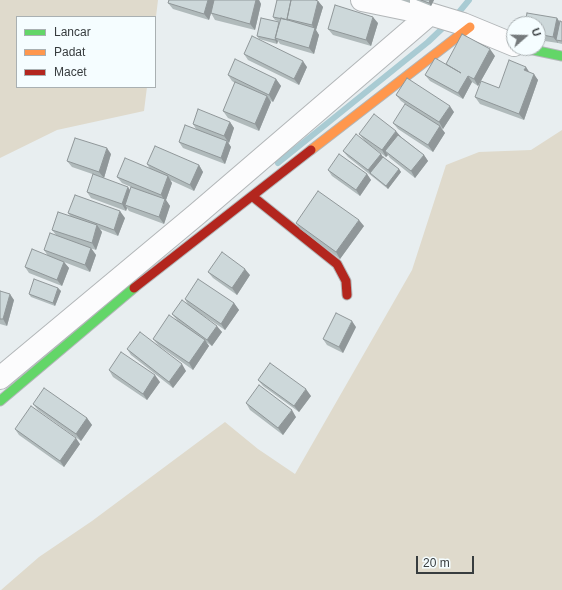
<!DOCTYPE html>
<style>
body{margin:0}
#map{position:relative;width:562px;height:590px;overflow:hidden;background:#e8eef0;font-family:Arial,sans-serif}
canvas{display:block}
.legend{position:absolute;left:16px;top:16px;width:140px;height:72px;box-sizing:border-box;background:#f5fdff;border:1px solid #a9b0b2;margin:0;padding:5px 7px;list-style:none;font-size:12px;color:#373c3e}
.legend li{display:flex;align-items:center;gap:8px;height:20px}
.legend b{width:20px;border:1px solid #a9b0b2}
.north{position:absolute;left:506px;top:16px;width:40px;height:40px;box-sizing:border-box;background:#f5fdff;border:1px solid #a9b0b2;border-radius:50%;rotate:70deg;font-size:11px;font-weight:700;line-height:16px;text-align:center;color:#373c3e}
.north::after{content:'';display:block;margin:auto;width:14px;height:18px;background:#757a7c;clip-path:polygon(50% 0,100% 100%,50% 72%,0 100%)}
.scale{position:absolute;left:416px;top:556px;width:58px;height:18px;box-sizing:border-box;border:2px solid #373c3e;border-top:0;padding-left:5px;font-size:12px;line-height:14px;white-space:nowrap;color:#373c3e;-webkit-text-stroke:3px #f5fdff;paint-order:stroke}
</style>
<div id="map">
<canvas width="562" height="590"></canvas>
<ul class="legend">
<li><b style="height:5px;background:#63d668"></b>Lancar</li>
<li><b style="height:5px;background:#ff974d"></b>Padat</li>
<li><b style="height:5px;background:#b3261e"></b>Macet</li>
</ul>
<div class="north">U</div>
<div class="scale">20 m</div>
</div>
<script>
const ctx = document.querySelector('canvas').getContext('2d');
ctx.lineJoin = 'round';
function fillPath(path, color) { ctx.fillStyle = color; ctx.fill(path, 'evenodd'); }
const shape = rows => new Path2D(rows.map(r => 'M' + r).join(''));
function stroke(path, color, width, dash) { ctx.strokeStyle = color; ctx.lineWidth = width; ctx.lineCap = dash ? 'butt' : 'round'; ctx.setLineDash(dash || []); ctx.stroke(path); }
fillPath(shape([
 [0,0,158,0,155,25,155,17,17,17,17,87,147,87,144,111,57,130,0,158],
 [562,130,562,590,1,590,39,557,92,521,225,422,258,449,295,474,412,270,446,165,479,152,531,150]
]), '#dfdacc');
stroke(shape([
 [455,17,469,0],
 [278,163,428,42,447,24]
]), '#a9cbd3', 6);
const street = shape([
 [362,0,430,14,463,24,514,45],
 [0,378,197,214,430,14]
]);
const fast = shape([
 [524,48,562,56],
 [0,401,134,288]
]);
const slow = shape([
 [311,150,470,27]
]);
const jam = shape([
 [252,196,337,264,346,281,347,295],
 [134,288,311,150]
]);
stroke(street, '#b2b6b8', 24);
stroke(fast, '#b2b6b8', 11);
stroke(slow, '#b2b6b8', 11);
stroke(jam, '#b2b6b8', 11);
stroke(street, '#fcfcfd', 22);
stroke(fast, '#63d668', 9);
stroke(slow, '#ff974d', 9);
stroke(jam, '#b3261e', 9);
fillPath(shape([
 [169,0,259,0,261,4,255,30,215,20,211,13,209,20,173,9,168,3],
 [401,0,410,0,410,3],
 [416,0,434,0,431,6],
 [318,1,323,7,316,30,319,35,314,54,280,44,278,41,277,44,259,39,257,36,280,23,280,22,275,20,273,17],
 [557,18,560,22,562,22,562,44,558,43,558,42,558,43,538,40,538,24],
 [378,23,371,46,333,35,328,29],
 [244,54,307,67,299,85,248,60],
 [495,56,478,86,472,82,463,99,430,81,425,75,447,65,446,64],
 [530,72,538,80,524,120,480,104,475,97,499,88],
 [228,75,276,79,281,86,273,102,269,100,271,102,259,131,228,118,223,111,235,83,232,81],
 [396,95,454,112,443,129,440,127,445,133,433,152,398,129,393,123,423,116,401,101],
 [230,122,234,128,229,143,228,142,231,147,225,164,183,148,179,142,196,129,193,124],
 [359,134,400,136,424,155,428,161,415,178,390,158,388,155,386,157,366,142,381,154,383,157,399,169,401,172,388,189,348,157,343,151,364,140],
 [111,154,104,178,72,167,67,161],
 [147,164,199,165,203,172,194,191,170,180,172,183,166,200,170,206,164,224,129,211,127,208,126,211,91,198,87,192,138,190,122,183,117,177,150,169],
 [328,170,367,174,371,180,360,196,332,176],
 [68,213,125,218,118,236,100,229,102,232,96,250,87,247,91,248,96,255,90,272,64,262,69,268,62,286,29,273,25,267,48,256,44,250,56,235,52,230,71,217],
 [296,223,364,226,340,259,300,229],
 [208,272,250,275,237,295,213,278],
 [58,288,61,291,55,306,31,297,29,294],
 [0,291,14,300,7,326,0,324],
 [185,299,234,303,239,310,225,330,198,312,222,332,212,346,206,342,209,346,193,370,158,345,153,339,177,320,172,314,188,305],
 [356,327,343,353,327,345,323,339],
 [127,349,186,371,173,388,131,355],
 [109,370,160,382,147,400,113,377],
 [258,380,311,396,299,412,263,386],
 [246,403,296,417,283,435,250,410],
 [33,404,87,418,92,425,81,441,38,410],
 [15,429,80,444,64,467,19,435]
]), '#b0babb');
fillPath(shape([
 [208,0,215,0,209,20,204,14],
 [256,0,259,0,261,4,255,30,250,24],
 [430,0,434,0,431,6,429,3],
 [318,1,323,7,316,30,319,35,314,54,309,48,314,29,312,25],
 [373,17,378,23,371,46,366,40],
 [557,18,561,25,556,40,558,42,558,43,553,37],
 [275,38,278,41,277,44,275,40],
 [490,49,495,56,478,86,474,79],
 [303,61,307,67,299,85,294,79],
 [526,67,530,73,524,70],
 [534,74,538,80,524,120,519,114],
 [468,76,472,82,463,99,458,93],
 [276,79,281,86,273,102,269,95],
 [267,96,271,102,259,131,255,124],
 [450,106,454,112,443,129,439,122],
 [230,122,234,128,229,143,224,136],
 [440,126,445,133,433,152,428,145],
 [396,131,401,137,385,151,388,155,386,157,382,150],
 [227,141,231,147,225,164,221,158],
 [107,148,111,154,104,178,99,172],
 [381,154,385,160,370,173,368,170],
 [424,155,428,161,415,178,411,171],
 [199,165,203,172,194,191,190,185],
 [399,169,401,172,388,189,386,186],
 [367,174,371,180,360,196,356,190],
 [168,176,172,183,166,200,170,206,164,224,159,217,165,201,161,195],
 [128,187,132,193,125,205,127,208,126,211,122,204],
 [120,211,125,218,118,236,114,230],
 [359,220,364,226,340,259,336,252],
 [97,225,102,232,96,250,92,243],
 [91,248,96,255,90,272,85,265],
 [64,262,69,268,62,286,57,280],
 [245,269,250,275,237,295,232,288],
 [58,288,61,291,55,306,53,303],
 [10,294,14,300,7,326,3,319],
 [234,303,239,310,225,330,221,324],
 [352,321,356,327,343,353,339,347],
 [217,326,222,332,212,346,207,340],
 [205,340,209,346,193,370,189,363],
 [182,364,186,371,173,388,169,382],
 [155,375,160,382,147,400,143,394],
 [306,389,311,396,299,412,294,406],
 [292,410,296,417,283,435,278,428],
 [87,418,92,425,81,441,76,434],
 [76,438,80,444,64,467,60,461]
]), '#909799');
const building = shape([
 [169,0,208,0,204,14,168,3,169,0],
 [214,0,256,0,250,24,211,13,214,0],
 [277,0,291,0,287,19,288,20,273,17,277,0],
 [291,0,315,0,318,1,312,25,287,19,291,0],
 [421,0,430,0,429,3,421,0],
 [335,5,373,17,366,40,328,29,335,5],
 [527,13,557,18,553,37,538,34,538,24,525,24,527,13],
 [261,18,279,22,275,40,257,36,261,18],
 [281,18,315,28,309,48,275,38,281,18],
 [560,21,562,22,562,41,556,40,560,21],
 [462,34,490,49,474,79,468,76,458,93,425,75,435,58,461,73,446,64,462,34],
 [252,36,303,61,294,79,244,54,252,36],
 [235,59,276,79,269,95,228,75,235,59],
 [509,60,526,67,524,70,534,74,519,114,475,97,481,81,499,88,509,60],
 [407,78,450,106,439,122,396,95,407,78],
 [235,82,267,96,255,124,223,111,235,82],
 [405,104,440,126,428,145,393,123,405,104],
 [198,109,230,122,224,136,193,124,198,109],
 [374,114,396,131,382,150,359,134,374,114],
 [185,125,227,141,221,158,179,142,185,125],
 [356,134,381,154,368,170,343,151,356,134],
 [398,135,424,155,411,171,385,151,398,135],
 [75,138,107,148,99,172,67,161,75,138],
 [155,146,199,165,190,185,147,164,155,146],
 [339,154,367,174,356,190,328,170,339,154],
 [383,157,399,169,386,186,370,173,383,157],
 [125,158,168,176,161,195,117,177,125,158],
 [93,174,128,187,122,204,87,192,93,174],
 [131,187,165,199,159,217,125,205,131,187],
 [318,191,359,220,336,252,296,223,318,191],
 [75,195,120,211,114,230,68,213,75,195],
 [58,212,97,225,92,243,52,230,58,212],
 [50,233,91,248,85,265,44,250,50,233],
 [32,249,64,262,57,280,25,267,32,249],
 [222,252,245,269,232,288,208,272,222,252],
 [34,279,58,288,53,303,29,294,34,279],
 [198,279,234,303,221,324,185,299,198,279],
 [0,291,10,294,3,319,0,319,0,291],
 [182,300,217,326,207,340,172,314,182,300],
 [336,313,352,321,339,347,323,339,336,313],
 [169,315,205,340,189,363,153,339,169,315],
 [140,332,182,364,169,382,127,349,140,332],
 [121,352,155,375,143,394,109,370,121,352],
 [270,363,306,389,294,406,258,380,270,363],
 [259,385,292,410,278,428,246,403,259,385],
 [44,388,87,418,76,434,33,404,44,388],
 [31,406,76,438,60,461,15,429,31,406]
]);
fillPath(building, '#cdd8da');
stroke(building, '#909799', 1);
</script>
